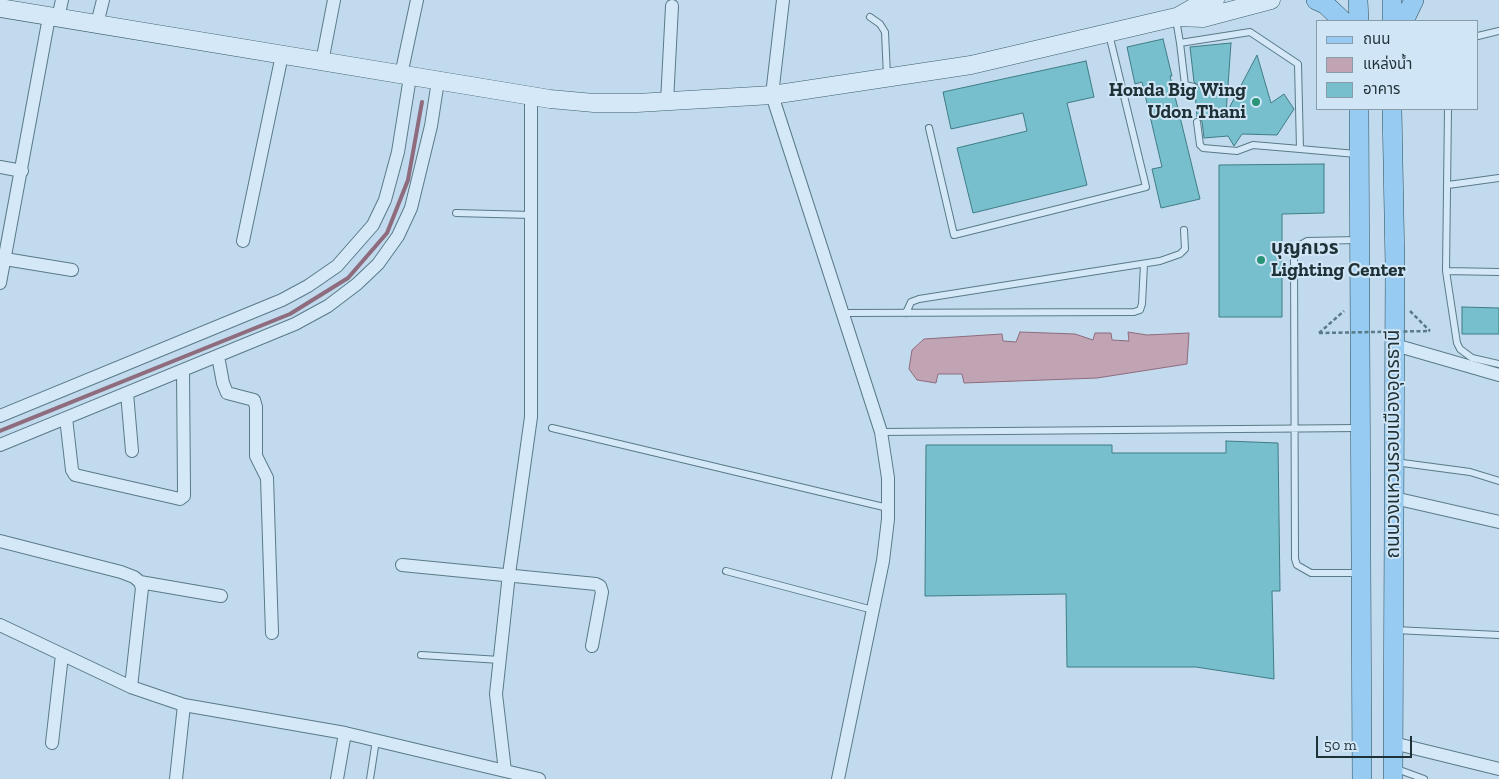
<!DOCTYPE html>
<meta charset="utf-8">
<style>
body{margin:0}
#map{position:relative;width:1499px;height:779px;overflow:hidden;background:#c1daee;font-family:"Zilla Slab","Noto Sans Thai",serif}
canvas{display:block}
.legend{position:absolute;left:1316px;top:20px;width:162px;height:90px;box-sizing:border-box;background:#d0e5f5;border:1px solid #889da9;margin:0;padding:6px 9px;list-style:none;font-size:15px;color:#1d3137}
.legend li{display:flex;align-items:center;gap:10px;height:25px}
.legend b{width:25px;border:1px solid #889da9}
.scale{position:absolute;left:1316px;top:736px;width:96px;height:22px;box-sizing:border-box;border:2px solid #1d3137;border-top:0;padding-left:6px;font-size:15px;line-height:18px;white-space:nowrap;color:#1d3137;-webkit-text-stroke:4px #d0e5f5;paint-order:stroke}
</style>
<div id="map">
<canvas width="1499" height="779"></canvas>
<ul class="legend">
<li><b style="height:6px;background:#98cbf1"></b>ถนน</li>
<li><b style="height:14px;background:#c0a4b3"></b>แหล่งน้ำ</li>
<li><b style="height:14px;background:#77bfcc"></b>อาคาร</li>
</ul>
<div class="scale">50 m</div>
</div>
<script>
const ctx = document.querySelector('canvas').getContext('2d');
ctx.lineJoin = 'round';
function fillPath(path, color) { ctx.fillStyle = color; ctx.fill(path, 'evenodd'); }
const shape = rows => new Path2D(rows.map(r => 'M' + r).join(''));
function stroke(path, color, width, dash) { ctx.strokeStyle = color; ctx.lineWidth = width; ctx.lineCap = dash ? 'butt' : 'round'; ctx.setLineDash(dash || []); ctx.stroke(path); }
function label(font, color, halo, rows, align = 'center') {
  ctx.font = font + ' "Zilla Slab","Noto Sans Thai",serif'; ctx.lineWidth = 4; ctx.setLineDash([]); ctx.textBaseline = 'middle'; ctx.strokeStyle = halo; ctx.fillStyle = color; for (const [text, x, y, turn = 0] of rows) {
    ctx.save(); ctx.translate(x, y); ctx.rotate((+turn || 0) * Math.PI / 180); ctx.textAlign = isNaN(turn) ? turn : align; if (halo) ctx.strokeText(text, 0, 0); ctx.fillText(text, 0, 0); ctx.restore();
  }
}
const water = shape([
 [1020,332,1075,334,1093,340,1095,333,1111,333,1112,340,1129,341,1128,332,1147,335,1189,333,1187,364,1097,378,964,383,962,374,938,374,936,383,917,380,909,369,912,350,924,339,1002,334,1003,341,1016,342,1020,332]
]);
fillPath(water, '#c0a4b3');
stroke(water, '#8e6b7d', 1);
stroke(shape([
 [0,431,290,314,348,278,387,233,408,180,422,102]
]), '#8e6b7d', 4);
const building = shape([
 [1163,39,1172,76,1170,76,1200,199,1161,208,1152,169,1162,167,1142,82,1135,84,1127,47,1163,39],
 [1231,43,1226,114,1257,55,1271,103,1284,94,1294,109,1277,135,1242,134,1234,146,1228,136,1204,138,1202,121,1197,117,1195,92,1199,86,1194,82,1190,47,1231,43],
 [1086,61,1094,97,1067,103,1087,185,973,213,957,148,1027,131,1023,113,951,129,943,92,1086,61],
 [1324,164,1324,213,1282,214,1282,317,1219,317,1219,165,1324,164],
 [1462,307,1499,308,1499,334,1462,334,1462,307],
 [1226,441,1278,443,1280,591,1272,591,1274,679,1196,667,1067,667,1066,594,925,596,926,445,1112,445,1112,453,1226,453,1226,441]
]);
fillPath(building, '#77bfcc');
stroke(building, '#3f7c86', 1);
const service = shape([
 [870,17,880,24,885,32,887,76],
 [1176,19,1180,43,1250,32,1298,64,1300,149,1356,154],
 [1478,36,1499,31],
 [1180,43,1185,85,1194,87],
 [1448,109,1446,271,1457,343,1460,349,1472,358,1499,364],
 [1197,122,1200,145,1203,148,1237,151,1253,145,1300,149],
 [929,128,954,235,1146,187,1109,34],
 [1448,185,1499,178],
 [456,213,531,215],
 [1359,240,1307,241,1297,247,1294,254,1295,559,1297,565,1311,573,1360,573],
 [1446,271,1499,272],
 [843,313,1134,312,1140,310,1142,304,1144,264],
 [906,313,911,302,919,299,1160,261,1180,254,1185,249,1184,230],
 [552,428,888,508],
 [881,432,1359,428],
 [1395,462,1470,472,1499,481],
 [726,571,873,610],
 [1395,630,1499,635],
 [421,655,500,660],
 [1394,768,1424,779],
 [370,779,376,740]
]);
const minor = shape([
 [783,0,772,95,881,432,888,478,888,519,883,561,838,779],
 [58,18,62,0],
 [97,24,103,0],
 [322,62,334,0],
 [401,75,417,0],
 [667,102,672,6],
 [0,167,22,171],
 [243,241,282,55],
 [5,259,72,270],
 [0,283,49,17],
 [1395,345,1499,375],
 [218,356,223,383,227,393,254,400,256,407,256,456,267,478,272,633],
 [127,393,132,451],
 [0,416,282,300,308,286,337,266,373,225,385,200,398,152,410,77],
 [66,418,72,470,75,475,180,499,184,496,184,489,183,370],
 [0,445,295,324,328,306,357,284,378,264,398,236,411,208,431,126,438,81],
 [1394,498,1499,522],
 [0,541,121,572,134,577,140,582,142,588,131,687],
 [402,565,596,584,600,586,602,592,592,646],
 [140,582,221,596],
 [0,625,131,687,184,705,345,733,539,779],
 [52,743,62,655],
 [1393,743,1499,769],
 [505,771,496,694,509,574,531,417,531,96],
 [176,779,184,705],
 [337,779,345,733]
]);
const secondary = shape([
 [0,8,550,99,594,103,637,103,772,95,971,65,1176,17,1203,18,1271,0],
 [1177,17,1200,4,1215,0]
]);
const primary = shape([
 [1316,0,1325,4,1343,21],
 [1358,0,1359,21],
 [1392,0,1392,21],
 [1404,21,1414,0],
 [1359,109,1362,779],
 [1392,109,1395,266,1393,779]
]);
stroke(service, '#597a87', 8);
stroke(minor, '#597a87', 14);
stroke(secondary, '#3c5e69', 19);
stroke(primary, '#2d4c54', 20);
stroke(shape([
 [1410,311,1430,331],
 [1319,333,1344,311]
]), '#597a87', 2.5, [4, 2.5]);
stroke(service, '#d4e8f8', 6);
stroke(minor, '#d4e8f8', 12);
stroke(secondary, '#d4e8f8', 18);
stroke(primary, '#98cbf1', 19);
stroke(shape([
 [1319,333,1430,331]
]), '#597a87', 2.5, [4, 2.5]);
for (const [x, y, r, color] of [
 [1256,102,5,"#299578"],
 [1261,260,5,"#299578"]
]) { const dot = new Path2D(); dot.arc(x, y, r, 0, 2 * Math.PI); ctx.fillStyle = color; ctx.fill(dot); stroke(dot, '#d0e5f5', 2); }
label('bold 19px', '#1d3137', '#d0e5f5', [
 ["Honda Big Wing",1246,91],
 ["Udon Thani",1246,113],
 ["บุญกเวร",1271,249,"left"],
 ["Lighting Center",1271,271,"left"]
], 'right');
label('19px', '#1d3137', '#d0e5f5', [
 ["ถนนวงแหวนรอบเมืองอุดรธานี",1394,444,-90]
]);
</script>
